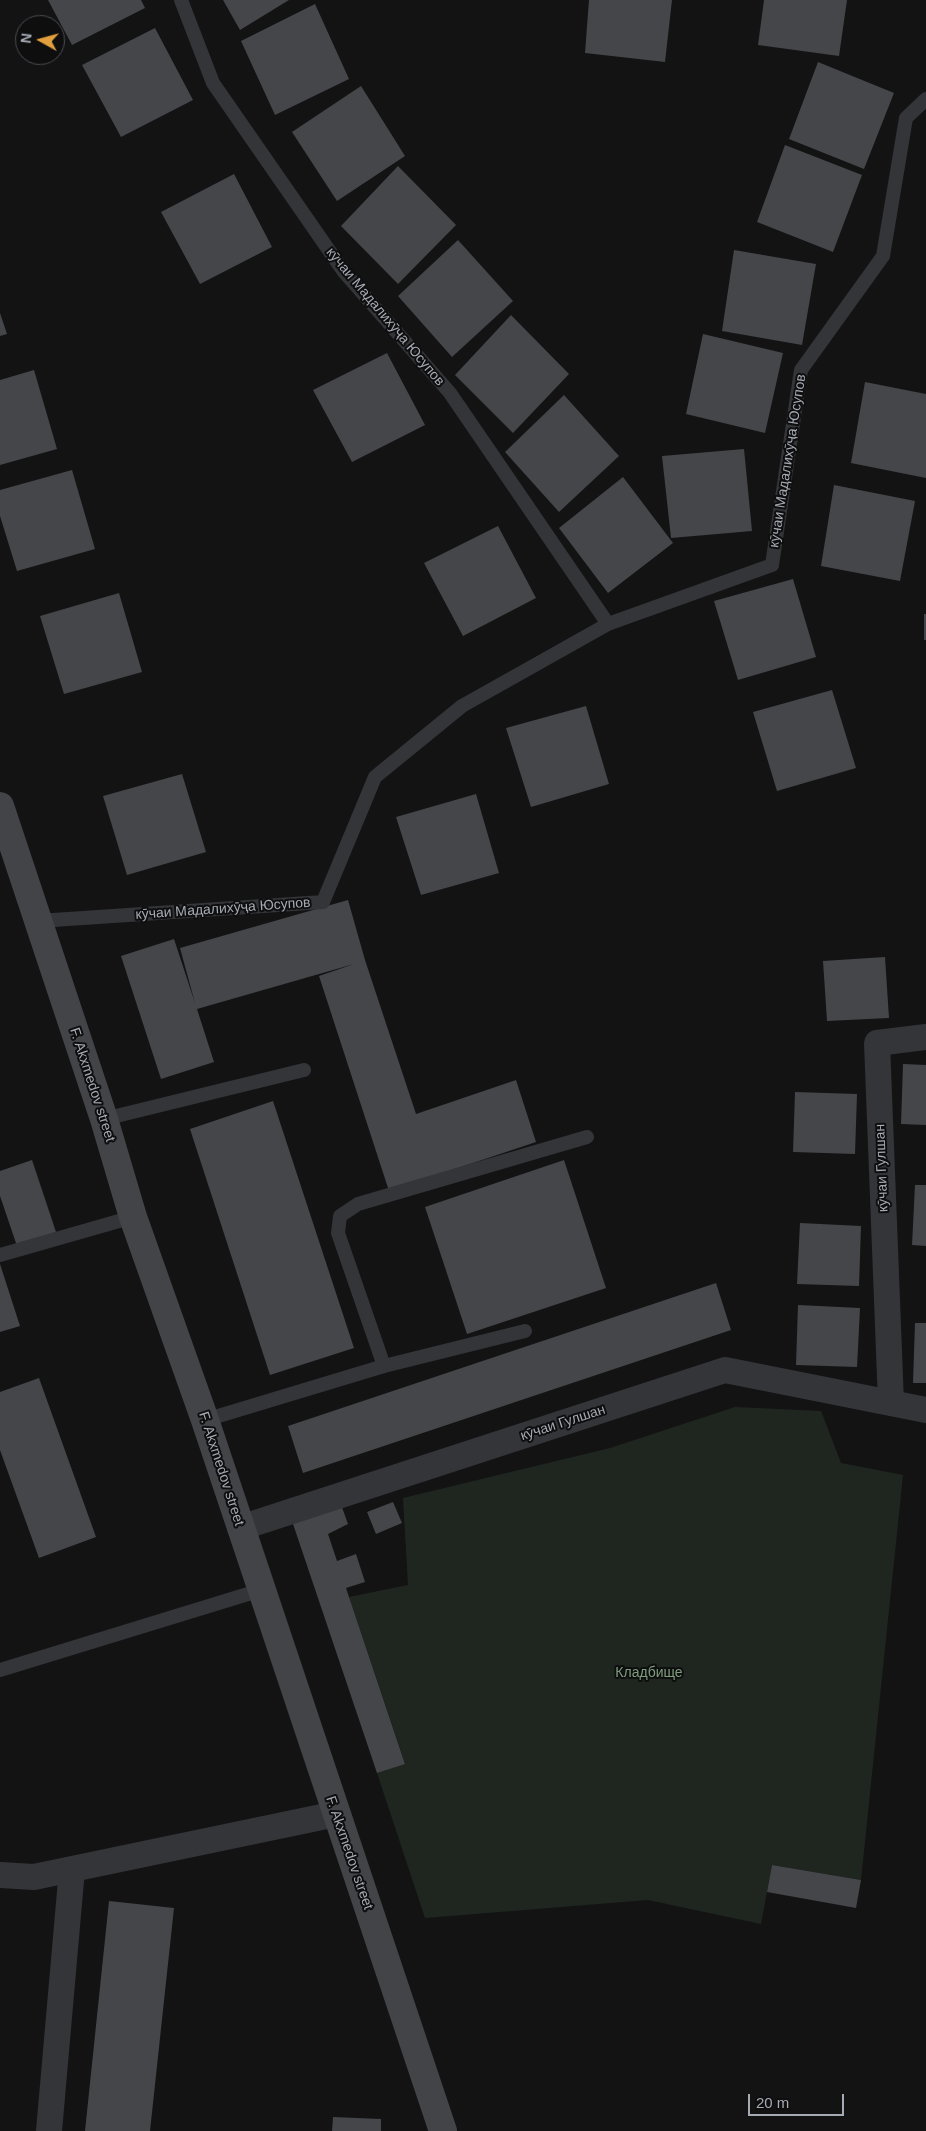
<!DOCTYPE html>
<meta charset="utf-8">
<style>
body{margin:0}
#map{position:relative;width:926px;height:2131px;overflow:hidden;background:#131314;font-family:Arial,sans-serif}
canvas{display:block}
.north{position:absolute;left:15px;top:15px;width:50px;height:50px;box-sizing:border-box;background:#0e0e0f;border:1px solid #4a4c51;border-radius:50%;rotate:277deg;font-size:14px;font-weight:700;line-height:20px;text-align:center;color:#a5aab3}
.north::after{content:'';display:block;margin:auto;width:18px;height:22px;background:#e1a03d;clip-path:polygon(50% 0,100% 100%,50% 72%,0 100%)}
.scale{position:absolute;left:748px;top:2094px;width:96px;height:22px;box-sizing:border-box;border:2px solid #a5aab3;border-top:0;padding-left:6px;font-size:15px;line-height:18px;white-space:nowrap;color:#a5aab3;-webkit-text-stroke:4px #0e0e0f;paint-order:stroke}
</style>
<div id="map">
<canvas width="926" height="2131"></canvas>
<div class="north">N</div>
<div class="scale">20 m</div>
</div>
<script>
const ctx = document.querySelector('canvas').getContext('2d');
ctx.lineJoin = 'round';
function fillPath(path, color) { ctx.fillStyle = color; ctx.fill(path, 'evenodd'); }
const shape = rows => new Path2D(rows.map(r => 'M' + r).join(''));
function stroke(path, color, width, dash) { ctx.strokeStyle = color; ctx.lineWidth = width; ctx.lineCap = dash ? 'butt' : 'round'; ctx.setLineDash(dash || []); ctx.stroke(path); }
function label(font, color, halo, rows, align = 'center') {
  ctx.font = font + ' Arial,sans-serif'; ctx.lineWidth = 4; ctx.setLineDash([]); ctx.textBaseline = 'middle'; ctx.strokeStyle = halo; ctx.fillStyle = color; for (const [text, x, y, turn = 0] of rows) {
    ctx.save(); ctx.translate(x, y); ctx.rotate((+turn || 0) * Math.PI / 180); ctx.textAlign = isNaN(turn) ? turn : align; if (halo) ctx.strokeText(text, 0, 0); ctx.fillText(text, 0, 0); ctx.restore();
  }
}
fillPath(shape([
 [735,1407,821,1411,841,1463,903,1475,861,1880,772,1865,761,1924,648,1900,425,1918,377,1773,405,1763,349,1597,408,1585,403,1498,610,1448]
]), '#1f2620');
fillPath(shape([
 [48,0,141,0,145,8,72,45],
 [223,0,289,0,240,30],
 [589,0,672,0,665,62,585,53],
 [764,0,847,0,839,56,758,45],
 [315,4,349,79,275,115,241,41],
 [155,28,193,100,121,137,82,65],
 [818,62,894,93,864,169,789,139],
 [361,86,405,156,337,201,292,132],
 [785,145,862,175,833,252,757,222],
 [398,166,456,225,398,284,341,226],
 [234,174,272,247,200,284,161,212],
 [458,240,513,301,452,357,398,296],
 [734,250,816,264,802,345,722,331],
 [0,313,7,334,0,336],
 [511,315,569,374,513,433,455,375],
 [703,334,783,353,765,433,686,414],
 [387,353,425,425,352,462,313,390],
 [34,370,57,449,0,465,0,380],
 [865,382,926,394,926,478,851,463],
 [564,395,619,456,559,512,505,452],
 [744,449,752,531,671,538,662,456],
 [72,470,95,549,17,571,0,516,0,490],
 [623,477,673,543,608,593,559,528],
 [834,485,915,501,900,581,821,566],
 [498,526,536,598,463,636,424,563],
 [793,579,816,657,738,680,714,601],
 [119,593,142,672,64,694,40,616],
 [924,614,926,614,926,640,924,640],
 [832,690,856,768,777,791,753,712],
 [586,706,609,784,531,807,506,728],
 [182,774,206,852,127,875,103,796],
 [476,794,499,873,421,895,396,817],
 [348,900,365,960,416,1114,516,1080,536,1142,389,1191,319,976,354,964,197,1009,214,1062,161,1079,121,956,174,939,195,1003,180,948],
 [885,957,889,1018,827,1021,823,961],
 [903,1064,926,1065,926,1125,901,1124],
 [795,1092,857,1094,855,1154,793,1152],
 [273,1101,354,1348,270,1375,190,1129],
 [32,1160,56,1232,17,1246,0,1196,0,1171],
 [564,1160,606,1288,467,1334,425,1207],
 [915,1185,926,1185,926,1246,912,1245],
 [800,1223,861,1226,859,1286,797,1284],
 [0,1264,20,1326,0,1332],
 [716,1283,731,1330,303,1473,288,1426],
 [798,1305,860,1308,857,1367,796,1365],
 [915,1323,926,1323,926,1383,913,1383],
 [39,1378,96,1537,39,1558,0,1450,0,1392],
 [339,1499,348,1524,328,1534,337,1561,356,1554,365,1582,346,1588,405,1764,377,1773,292,1521],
 [393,1502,402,1523,376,1534,367,1512],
 [772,1865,861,1880,856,1908,767,1892],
 [109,1901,174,1908,150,2131,85,2131],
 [333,2117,381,2119,381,2131,332,2131]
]), '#444649');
stroke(shape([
 [181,0,213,83,344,272,450,393,608,624],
 [38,921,323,902,375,777,462,706,608,624,772,565,801,370,883,256,906,118,926,99],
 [104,1119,304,1070],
 [0,1255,133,1217],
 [384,1366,338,1233,340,1216,358,1204,587,1137],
 [205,1420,384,1366,525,1331],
 [0,1670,261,1590]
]), '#343539', 14);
stroke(shape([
 [891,1403,877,1043,926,1037],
 [240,1528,725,1370,926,1410],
 [0,1875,34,1877,336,1814],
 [49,2131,72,1869]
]), '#343539', 26);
stroke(shape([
 [0,806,104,1119,133,1217,205,1420,443,2131]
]), '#424448', 28);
label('14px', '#a5aab3', '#0e0e0f', [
 ["кӯчаи Мадалихӯҷа Юсупов",385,317,50],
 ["кӯчаи Мадалихӯҷа Юсупов",788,461,-81],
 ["кӯчаи Мадалихӯҷа Юсупов",223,909,-4],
 ["F. Akxmedov street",92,1085,72],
 ["кӯчаи Гулшан",882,1168,-92],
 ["кӯчаи Гулшан",563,1423,-18],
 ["F. Akxmedov street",221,1469,72],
 ["F. Akxmedov street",349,1853,71]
]);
label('14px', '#7e9d7e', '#0e0e0f', [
 ["Кладбище",649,1673]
]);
</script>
